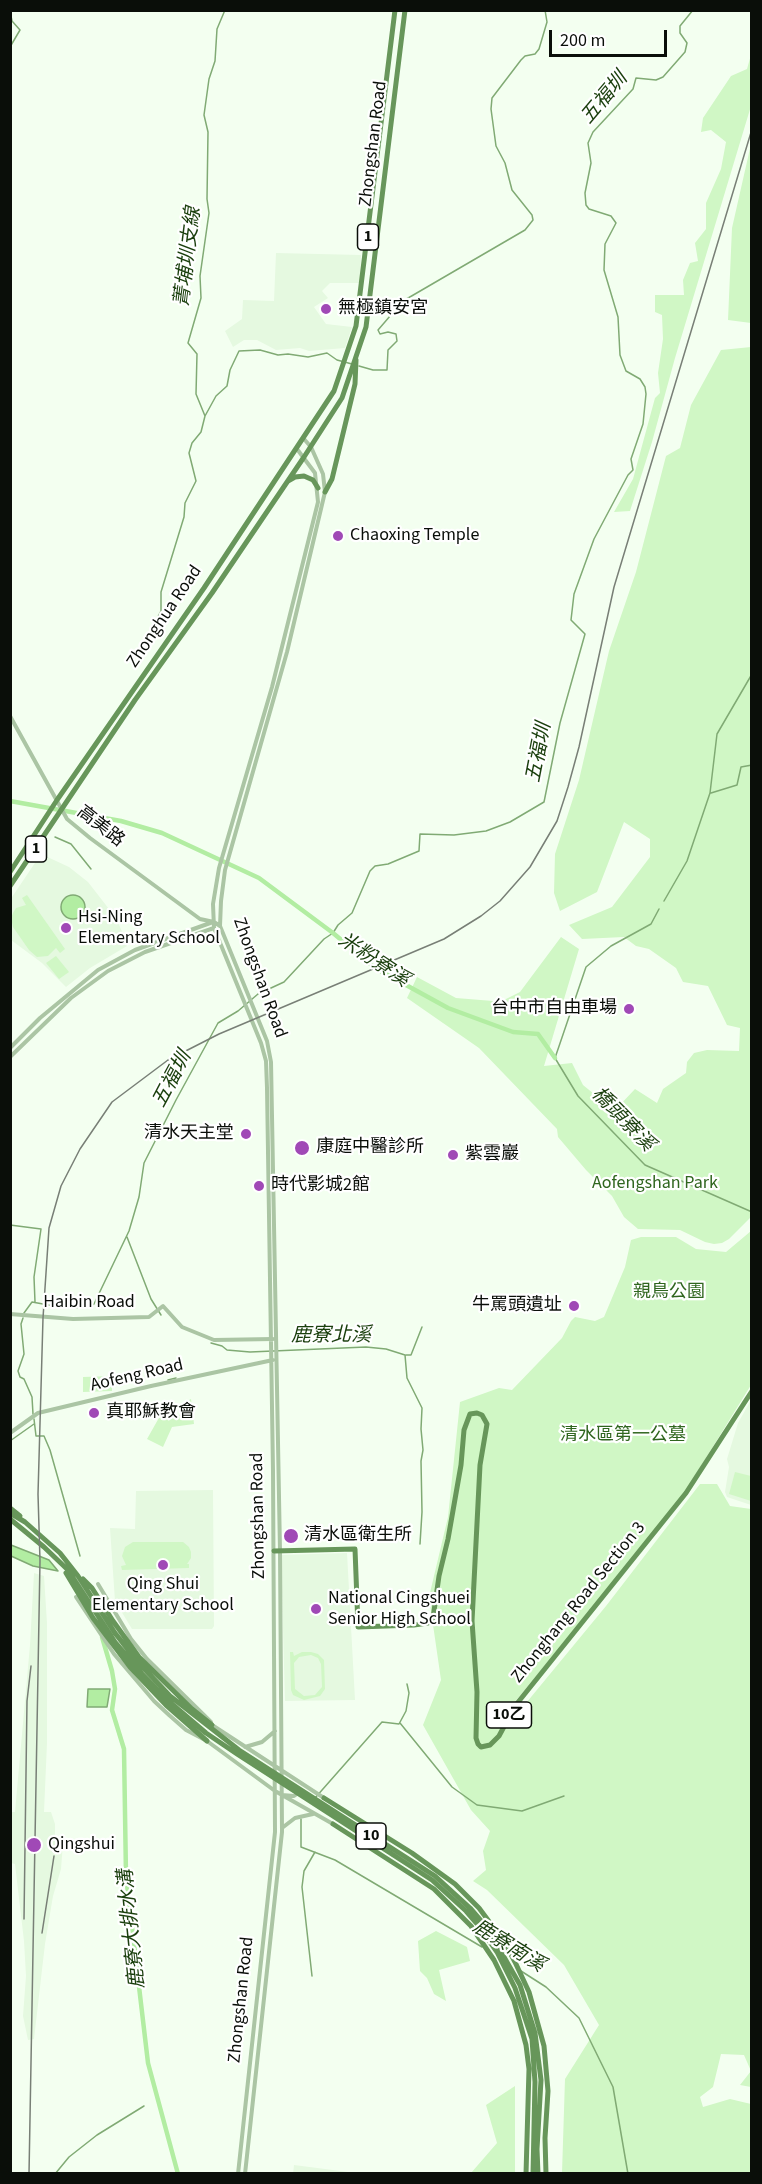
<!DOCTYPE html>
<meta charset="utf-8">
<style>
body{margin:0}
#map{position:relative;width:762px;height:2184px;overflow:hidden;background:#f3fff0;font-family:"Source Sans 3",sans-serif}
canvas{display:block}
.frame{position:absolute;inset:0;border:12px solid #0a0e09;pointer-events:none}
.scale{position:absolute;left:549px;top:30px;width:118px;height:27px;box-sizing:border-box;border:3px solid #0a0e09;border-top:0;padding-left:8px;font-size:18px;line-height:21px;white-space:nowrap;color:#0a0e09;-webkit-text-stroke:4px #fff;paint-order:stroke}
</style>
<div id="map">
<canvas width="762" height="2184"></canvas>
<div class="frame"></div>
<div class="scale">200 m</div>
</div>
<script>
const ctx = document.querySelector('canvas').getContext('2d');
ctx.lineJoin = 'round';
function fillPath(path, color) { ctx.fillStyle = color; ctx.fill(path, 'evenodd'); }
const shape = rows => new Path2D(rows.map(r => 'M' + r).join(''));
function stroke(path, color, width, dash) { ctx.strokeStyle = color; ctx.lineWidth = width; ctx.lineCap = dash ? 'butt' : 'round'; ctx.setLineDash(dash || []); ctx.stroke(path); }
function label(font, color, halo, rows, align = 'center') {
  ctx.font = font + ' "Source Sans 3","Noto Sans TC",sans-serif'; ctx.lineWidth = 4.5; ctx.setLineDash([]); ctx.textBaseline = 'middle'; ctx.strokeStyle = halo; ctx.fillStyle = color; for (const [text, x, y, turn = 0] of rows) {
    ctx.save(); ctx.translate(x, y); ctx.rotate((+turn || 0) * Math.PI / 180); ctx.textAlign = isNaN(turn) ? turn : align; if (halo) ctx.strokeText(text, 0, 0); ctx.fillText(text, 0, 0); ctx.restore();
  }
}
fillPath(shape([
 [276,253,361,255,360,283,330,283,322,291,328,298,314,307,326,324,352,327,345,348,309,351,300,348,276,350,257,340,244,340,233,347,225,331,242,319,243,300,274,301],
 [41,854,69,867,88,882,116,918,127,943,127,946,90,968,66,987,42,963,11,940,10,900],
 [751,1400,751,1505,727,1497,725,1492,729,1467,727,1459,738,1423],
 [213,1490,214,1626,212,1629,132,1629,115,1601,110,1528,135,1529,136,1491],
 [347,1553,355,1700,285,1701,281,1555],
 [34,1573,44,1576,47,1623,47,1743,44,1812,51,1812,55,1824,55,1843,63,1843,61,1869,53,1896,45,1944,34,2039,28,2040,23,2016,26,1976,24,1941,15,1864,11,1863,10,1812,15,1812,30,1645],
 [294,2165,356,2173,293,2174]
]), '#e5f9e0');
fillPath(shape([
 [751,55,751,106,675,358,652,442,630,511,614,512,633,479,655,398,660,393,658,373,663,339,662,315,655,312,655,295,684,295,683,280,690,263,698,261,695,243,706,229,706,203,721,169,726,142,711,130,701,132,703,118,731,76,747,69],
 [751,144,751,323,728,320,732,228],
 [751,347,752,1216,729,1239,722,1243,714,1244,705,1242,680,1230,638,1229,624,1217,612,1196,586,1170,558,1137,557,1129,479,1048,407,998,417,977,456,998,493,1001,506,999,520,992,561,937,579,949,544,1066,572,1063,583,1085,610,1107,617,1108,635,1089,657,1103,663,1089,686,1073,687,1062,694,1053,707,1050,739,1051,740,1028,727,1025,708,986,683,982,676,968,649,949,636,946,624,937,582,939,569,925,612,907,650,857,650,839,624,822,597,892,560,911,554,893,555,854,579,780,609,651,636,572,666,456,680,448,691,405,721,350],
 [27,895,65,949,60,953,56,948,48,956,37,957,29,950,13,927,11,918,13,913,16,908,26,905,22,898],
 [56,956,69,972,59,979,46,963],
 [751,1231,751,1385,675,1508,513,1704,522,1708,606,1606,700,1484,717,1484,730,1506,751,1509,751,2087,740,2085,751,2071,744,2055,721,2054,713,2087,700,2097,703,2107,730,2099,751,2104,751,2173,562,2173,565,2079,599,2025,564,1965,487,1890,473,1881,486,1870,483,1851,490,1831,471,1810,423,1725,441,1680,429,1597,448,1517,460,1402,499,1388,512,1390,562,1338,571,1321,575,1317,595,1321,604,1317,625,1267,631,1240,641,1237,676,1237,696,1249,726,1252],
 [112,1376,112,1391,83,1392,83,1377],
 [191,1399,194,1424,172,1427,163,1447,147,1439,160,1416,173,1417,185,1413,185,1402],
 [735,1472,751,1476,751,1501,729,1494],
 [133,1542,183,1542,189,1547,191,1552,191,1558,187,1564,189,1564,189,1568,122,1570,121,1566,126,1565,122,1556,125,1547],
 [290,1652,293,1652,294,1656,302,1652,311,1652,318,1654,324,1660,325,1689,320,1696,304,1700,293,1695,291,1690],
 [311,1655,318,1658,321,1664,322,1687,315,1695,304,1696,295,1689,294,1663,299,1657],
 [436,1931,467,1947,470,1961,439,1970,446,2001,434,1994,427,1978,420,1971,418,1941],
 [515,2086,515,2173,471,2173,497,2143,486,2105]
]), '#d0f7c5');
const water = shape([
 '61 907a12 12 0 1 1 24 0a12 12 0 1 1-24 0Z',
 [11,1545,49,1560,58,1571,33,1566,11,1556,11,1545],
 [88,1689,110,1689,107,1707,87,1707,88,1689]
]);
fillPath(water, '#b2eda2');
stroke(water, '#80aa74', 1.5);
stroke(shape([
 [10,11,12,21,20,30,10,47],
 [359,366,373,370,387,370,388,350,397,341,396,334,388,332,380,334,378,330,403,301,525,230,533,220,532,215,512,190,505,163,496,146,491,109,492,98,521,60,525,56,535,54,539,49,547,22,545,10],
 [205,416,216,396,227,386,230,370,239,351,260,350,278,355,288,354,308,357,327,353,337,360,352,364],
 [147,637,161,611,161,592,184,517,185,503,196,481,189,453,192,443,201,432,205,416,196,394,197,354,188,343,201,298,200,276,209,213,207,199,208,132,204,115,209,79,215,61,217,29,225,10],
 [711,793,737,785,741,767,752,765],
 [55,837,71,844,91,869],
 [664,901,687,861,710,793,717,734,752,674],
 [659,909,651,924,611,946,586,967,555,1058,578,1096,645,1165,752,1212],
 [10,1225,41,1229,34,1277,35,1302],
 [127,1237,151,1299,161,1315],
 [24,1313,32,1302,65,1308,88,1307,94,1304,129,1231,139,1197,144,1163,176,1100,218,1023,238,1011,258,994,284,982,324,939,333,933,338,925,352,913,370,871,375,866,388,864,419,851,420,834,454,835,486,831,510,822,544,802,560,723,585,634,571,620,574,594,594,539,628,475,633,470,631,459,643,424,646,394,645,387,640,379,626,371,620,355,618,317,604,270,605,244,616,223,611,216,589,209,586,205,585,193,591,163,588,143,593,132,633,89,636,78,656,80,663,77,685,52,687,43,680,33,680,26,693,10],
 [23,1318,21,1324,24,1354,18,1371,20,1377,24,1379,32,1397,33,1414],
 [211,1343,222,1346,227,1350,250,1352,366,1347,386,1349,405,1355,407,1378,422,1408,421,1429,423,1450,421,1461,422,1512,420,1544],
 [406,1355,411,1355,422,1327],
 [168,1380,176,1378],
 [34,1419,36,1436,44,1436,50,1450,80,1556],
 [10,1441,34,1424],
 [400,1723,452,1787,477,1805,522,1811,564,1796],
 [315,1798,382,1722,399,1724,406,1711,409,1693,407,1684],
 [301,1819,301,1847,335,1860,482,1947],
 [521,1971,546,1987,579,2018,613,2087,628,2174],
 [312,1976,302,1887,304,1871,315,1852],
 [55,2174,69,2157,97,2135,144,2106]
]), '#80aa74', 1.5);
stroke(shape([
 [10,801,121,821,162,833,259,878,333,933,375,968,448,1008,513,1032,538,1034,555,1058],
 [102,1637,112,1671,115,1689,112,1710,124,1749,126,1876,148,2063,178,2174]
]), '#b2eda2', 4.5);
stroke(shape([
 [10,716,67,819,90,838,200,919,214,922,220,926],
 [10,1048,40,1018,98,970,135,950,213,922],
 [10,1057,71,998,108,971,145,952,214,928],
 [10,1314,73,1319,149,1317,163,1306,182,1327,214,1340,273,1339],
 [10,1433,38,1413,151,1386,273,1360],
 [98,1584,131,1639,147,1659,211,1722],
 [76,1597,114,1654,154,1701,169,1715,186,1730,207,1741,275,1791,333,1824],
 [212,1725,324,1798],
 [245,1747,262,1742,275,1731],
 [282,1795,294,1796,298,1793],
 [282,1828,295,1818,313,1814],
 [238,2174,275,1832,273,1471,267,1088,266,1061,261,1043,214,928,213,904,219,868,272,687,318,502,315,473,297,449],
 [245,2174,282,1832,280,1551,271,1062,267,1041,220,926,221,901,225,870,287,652,325,492,323,474,311,447,304,439]
]), '#abc5a4', 4);
stroke(shape([
 [288,481,295,477,304,476,313,480,318,488],
 [325,492,332,479,355,384,356,360],
 [10,872,57,800,204,588,334,391,356,326,395,10],
 [10,886,135,700,212,593,304,457,342,398,366,327,405,10],
 [10,1508,20,1516],
 [10,1513,25,1522,60,1553,78,1576,115,1633,136,1660,170,1696,239,1750,435,1876,470,1908,488,1929,520,1985,535,2033,541,2080,537,2149,538,2174],
 [10,1519,44,1547,68,1570,115,1642,143,1675,166,1699,206,1733,237,1754,432,1880,466,1911,479,1926,497,1952,515,1988,532,2039,535,2082,533,2174],
 [274,1551,355,1549,358,1627,414,1625,428,1623,433,1618,439,1576,448,1539,461,1465,464,1430,470,1414,477,1413,482,1415,487,1424,480,1465,472,1621,477,1692,476,1738,478,1744,481,1747,490,1745,499,1736,515,1706,686,1493,752,1391],
 [66,1573,93,1618,130,1667,166,1705,207,1741],
 [83,1579,92,1588,113,1621,139,1657,192,1709,212,1725],
 [324,1798,412,1853,455,1884,479,1908,505,1943,515,1962,529,1992,544,2046,548,2091,545,2138,546,2174],
 [333,1824,434,1889,471,1926,494,1960,514,2001,526,2045,529,2069,526,2174]
]), '#67965a', 5);
stroke(shape([
 [24,1919,27,1701,31,1666],
 [42,1933,54,1856],
 [29,2174,40,1561,38,1494,43,1318,49,1228,61,1186,80,1149,112,1102,168,1060,219,1034,444,939,481,916,500,901,530,867,557,821,568,787,579,747,614,587,752,129]
]), '#787f76', 1.5);
for (const [x, y, r, color] of [
 [326,309,6,"#a049b6"],
 [338,536,6,"#a049b6"],
 [66,928,6,"#a049b6"],
 [629,1009,6,"#a049b6"],
 [246,1134,6,"#a049b6"],
 [302,1148,8,"#a049b6"],
 [453,1155,6,"#a049b6"],
 [259,1186,6,"#a049b6"],
 [574,1306,6,"#a049b6"],
 [94,1413,6,"#a049b6"],
 [291,1536,8,"#a049b6"],
 [163,1565,6,"#a049b6"],
 [316,1609,6,"#a049b6"],
 [34,1845,8,"#a049b6"]
]) { const dot = new Path2D(); dot.arc(x, y, r, 0, 2 * Math.PI); ctx.fillStyle = color; ctx.fill(dot); stroke(dot, '#fff', 2); }
for (const [x, y, w] of [
 [368,237,21],
 [36,849,21],
 [509,1715,45],
 [371,1836,30]
]) { const box = new Path2D(); box.roundRect(x - w / 2, y - 13, w, 26, 4.5); ctx.fillStyle = '#fff'; ctx.fill(box); stroke(box, '#0a0e09', 1.5); }
label('bold 16px', '#0a0e09', null, [
 ["1",368,237],
 ["1",36,849],
 ["10乙",509,1715],
 ["10",371,1836]
]);
label('18px', '#0a0e09', '#fff', [
 ["Zhongshan Road",374,144,-83],
 ["Zhonghua Road",165,617,-56],
 ["高美路",100,827,38],
 ["Zhongshan Road",259,978,70],
 ["Haibin Road",89,1303],
 ["Aofeng Road",137,1376,-13],
 ["Zhongshan Road",259,1516,-91],
 ["Zhonghang Road Section 3",579,1603,-51],
 ["Zhongshan Road",242,2000,-84]
]);
label('18px', '#0a0e09', '#fff', [
 ["無極鎮安宮",338,309],
 ["Chaoxing Temple",350,536],
 ["Hsi-Ning",78,918],
 ["Elementary School",78,939],
 ["台中市自由車場",617,1009,"right"],
 ["清水天主堂",234,1134,"right"],
 ["康庭中醫診所",316,1148],
 ["紫雲巖",465,1155],
 ["時代影城2館",271,1186],
 ["牛罵頭遺址",562,1306,"right"],
 ["真耶穌教會",106,1413],
 ["清水區衛生所",304,1536],
 ["Qing Shui",163,1585,"center"],
 ["Elementary School",163,1606,"center"],
 ["National Cingshuei",328,1599],
 ["Senior High School",328,1620],
 ["Qingshui",48,1845]
], 'left');
label('18px', '#30661f', '#fff', [
 ["Aofengshan Park",655,1184],
 ["親鳥公園",669,1293],
 ["清水區第一公墓",623,1436]
]);
label('italic 20px', '#1a3f0d', '#fff', [
 ["五福圳",605,99,-50],
 ["菁埔圳支線",189,257,-83],
 ["五福圳",540,753,-79],
 ["米粉寮溪",373,961,34],
 ["五福圳",173,1080,-62],
 ["橋頭寮溪",622,1120,46],
 ["鹿寮北溪",331,1337],
 ["鹿寮大排水溝",133,1929,-96],
 ["鹿寮南溪",508,1947,32]
]);
</script>
